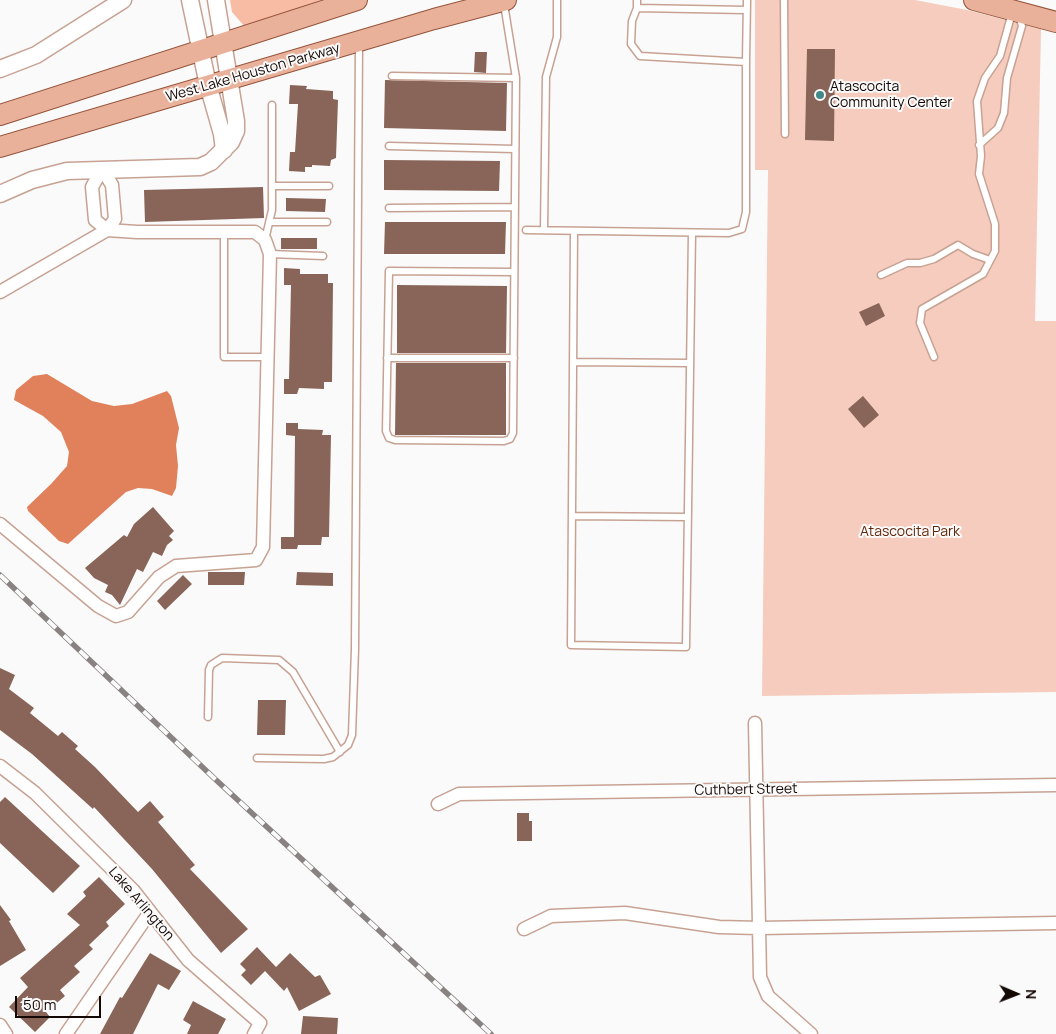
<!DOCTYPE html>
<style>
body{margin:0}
#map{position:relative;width:1056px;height:1034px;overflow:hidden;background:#fafafa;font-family:Manrope,sans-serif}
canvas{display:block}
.north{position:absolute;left:991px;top:969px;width:50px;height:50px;-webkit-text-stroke:4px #fafafa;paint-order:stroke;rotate:91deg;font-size:14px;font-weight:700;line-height:20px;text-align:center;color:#140804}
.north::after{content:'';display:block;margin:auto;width:18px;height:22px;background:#140804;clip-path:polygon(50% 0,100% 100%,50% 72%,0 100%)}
.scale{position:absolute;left:15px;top:996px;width:86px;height:22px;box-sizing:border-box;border:2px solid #140804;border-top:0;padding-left:6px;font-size:15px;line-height:18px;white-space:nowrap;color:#140804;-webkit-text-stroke:4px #fafafa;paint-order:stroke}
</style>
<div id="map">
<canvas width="1056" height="1034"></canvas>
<div class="north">N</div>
<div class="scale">50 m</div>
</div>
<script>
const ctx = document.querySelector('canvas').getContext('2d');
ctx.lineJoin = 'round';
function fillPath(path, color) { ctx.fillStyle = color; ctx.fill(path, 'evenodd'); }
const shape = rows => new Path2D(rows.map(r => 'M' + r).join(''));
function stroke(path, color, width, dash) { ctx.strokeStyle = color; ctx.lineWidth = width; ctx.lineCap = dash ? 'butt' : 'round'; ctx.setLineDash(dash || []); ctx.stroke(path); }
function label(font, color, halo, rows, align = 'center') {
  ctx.font = font + ' Manrope,sans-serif'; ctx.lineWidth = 4; ctx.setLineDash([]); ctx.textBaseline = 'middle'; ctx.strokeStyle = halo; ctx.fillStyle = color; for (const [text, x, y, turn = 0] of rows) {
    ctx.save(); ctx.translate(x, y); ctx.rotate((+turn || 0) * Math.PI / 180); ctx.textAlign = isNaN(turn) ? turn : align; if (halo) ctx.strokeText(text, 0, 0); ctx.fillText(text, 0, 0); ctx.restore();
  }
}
fillPath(shape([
 [755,0,915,0,967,10,1041,29,1035,321,1056,321,1056,692,762,696,768,170,755,170]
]), '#f5ccbd');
fillPath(shape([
 [230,0,321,0,245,27,232,12]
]), '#f8bba4');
fillPath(shape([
 [47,374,92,401,114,406,132,404,167,391,171,396,179,428,176,445,178,466,176,488,172,496,152,489,138,488,126,492,68,544,59,541,28,511,27,507,51,484,67,466,69,452,61,432,43,416,14,400,16,390,33,376]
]), '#e1815b');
fillPath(shape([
 [807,49,835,49,834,141,805,140],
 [475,52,487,52,486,73,474,72],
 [385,80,507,83,506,131,384,128],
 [290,85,307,86,306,89,333,91,333,99,338,100,336,158,331,160,330,166,312,165,312,167,305,167,305,172,289,171,290,152,295,152,298,104,289,104],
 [384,160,500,161,499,191,384,190],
 [263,187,264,218,145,222,144,190],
 [286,198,326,199,325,212,286,211],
 [385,222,506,222,505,254,384,254],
 [281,238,317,238,317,249,281,249],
 [284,268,300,269,300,274,328,274,328,283,333,283,332,382,324,382,324,389,299,388,297,394,284,394,284,379,289,379,291,285,284,285],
 [397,285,507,286,506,353,397,353],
 [879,303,885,316,866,326,859,312],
 [396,363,506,363,506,435,395,435],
 [863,396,879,415,864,428,848,409],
 [286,423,298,423,298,429,323,430,322,435,331,435,329,537,322,537,321,545,298,545,297,549,281,549,281,537,294,537,295,436,286,435],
 [153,507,174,531,169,536,173,540,167,545,162,556,153,552,143,572,137,569,120,605,112,595,105,592,108,585,94,578,85,568,124,535,127,537,134,524],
 [208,572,245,572,244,585,208,585],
 [297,572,333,573,333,586,296,585],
 [183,575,192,584,165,610,157,601],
 [0,668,15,675,9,689,34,708,30,713,58,736,62,732,78,746,75,749,95,767,138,812,150,801,164,817,158,822,195,865,190,869,248,929,221,953,152,869,94,807,93,809,32,754,0,730],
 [258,700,286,700,285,735,257,735],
 [5,797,80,866,53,893,0,843,0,802],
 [517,813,529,813,529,821,532,821,532,841,517,841],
 [99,877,125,904,106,922,109,926,89,945,93,949,74,966,80,972,60,990,65,996,46,1012,50,1017,35,1032,9,1007,28,987,20,978,80,925,67,914,86,896,83,892],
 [0,905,11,920,9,921,26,950,0,966],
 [257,947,276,967,290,953,315,977,320,975,331,994,299,1011,287,987,284,991,265,971,251,985,241,975,246,970,240,964],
 [150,953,181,971,169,990,158,984,133,1034,100,1034,120,997,122,998],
 [193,1001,226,1019,218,1034,187,1034,191,1025,183,1020],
 [303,1016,338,1018,337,1034,301,1034]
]), '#886558');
const service = shape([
 [637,0,637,8,632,21,631,44,640,56,746,62,747,0],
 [784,0,785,134],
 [504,4,516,78,513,433,510,439,504,441,395,440,389,438,386,431,389,271,514,272],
 [637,8,746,10],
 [392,76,516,78],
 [979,145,998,128,1004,113,1007,78,1022,26,1019,16],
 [389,146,515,149],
 [272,186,329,186],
 [389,208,515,207],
 [270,222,327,222],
 [526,230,729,233,742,229,746,212,746,62],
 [544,230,546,77,557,37,557,0],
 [574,231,571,645,686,647,692,233],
 [224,232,224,357,267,357],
 [265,240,272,210,272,105],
 [270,254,323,256],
 [881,275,907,263,920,263,934,259,958,245,973,254,990,260],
 [934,357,920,323,922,309,983,274,995,251,995,224,979,174,981,156,977,101,985,78,1000,56,1010,20,1015,15],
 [387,358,514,358],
 [573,362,690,363],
 [572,516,688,517],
 [208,717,209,670,211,665,222,658,279,660,293,672,340,752],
 [257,758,324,759,333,757,348,745,352,735,355,649,359,45]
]);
const minor = shape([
 [102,169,112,185,115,219,107,230,95,220,92,187,102,169],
 [0,292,107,230,137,232,255,232,265,240,270,254,263,547,256,560,176,566,159,577,128,612,116,616,98,606,0,524],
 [755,723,760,977,768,996,811,1034],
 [0,766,35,793,133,890,188,960,260,1023,254,1034],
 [438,804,459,794,1056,785],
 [524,929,551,916,625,913,719,927,759,928,1056,923],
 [0,1025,6,1034],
 [66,1034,150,912]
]);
const tertiary = shape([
 [190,0,208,85,222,134,224,150],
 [0,69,36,55,123,0],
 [0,194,32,180,67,171,200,167,211,162,231,142,236,131,236,121,216,0]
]);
const primary = shape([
 [974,0,1056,22],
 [0,115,357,0],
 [0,147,434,19,506,0]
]);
stroke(service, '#c7a293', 9);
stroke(minor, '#c7a293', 15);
stroke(tertiary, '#c7a293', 19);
stroke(primary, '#955339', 22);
stroke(service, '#fff', 6);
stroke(minor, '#fff', 12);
stroke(tertiary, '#fff', 16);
stroke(primary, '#e9b09a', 20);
const rail = shape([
 [0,575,215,779,491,1034]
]);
stroke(rail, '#888280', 5.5);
stroke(rail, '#fafafa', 4, [11]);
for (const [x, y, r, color] of [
 [820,95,5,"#428a87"]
]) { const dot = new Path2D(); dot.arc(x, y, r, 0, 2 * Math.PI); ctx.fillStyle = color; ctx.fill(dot); stroke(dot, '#fafafa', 2); }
label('14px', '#140804', '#fafafa', [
 ["West Lake Houston Parkway",253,73,-16],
 ["Cuthbert Street",746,790,-1],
 ["Lake Arlington",141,904,49]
]);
label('14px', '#140804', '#fafafa', [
 ["Atascocita",830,87],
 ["Community Center",830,103]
], 'left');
label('14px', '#63270b', '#fafafa', [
 ["Atascocita Park",910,532]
]);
</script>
